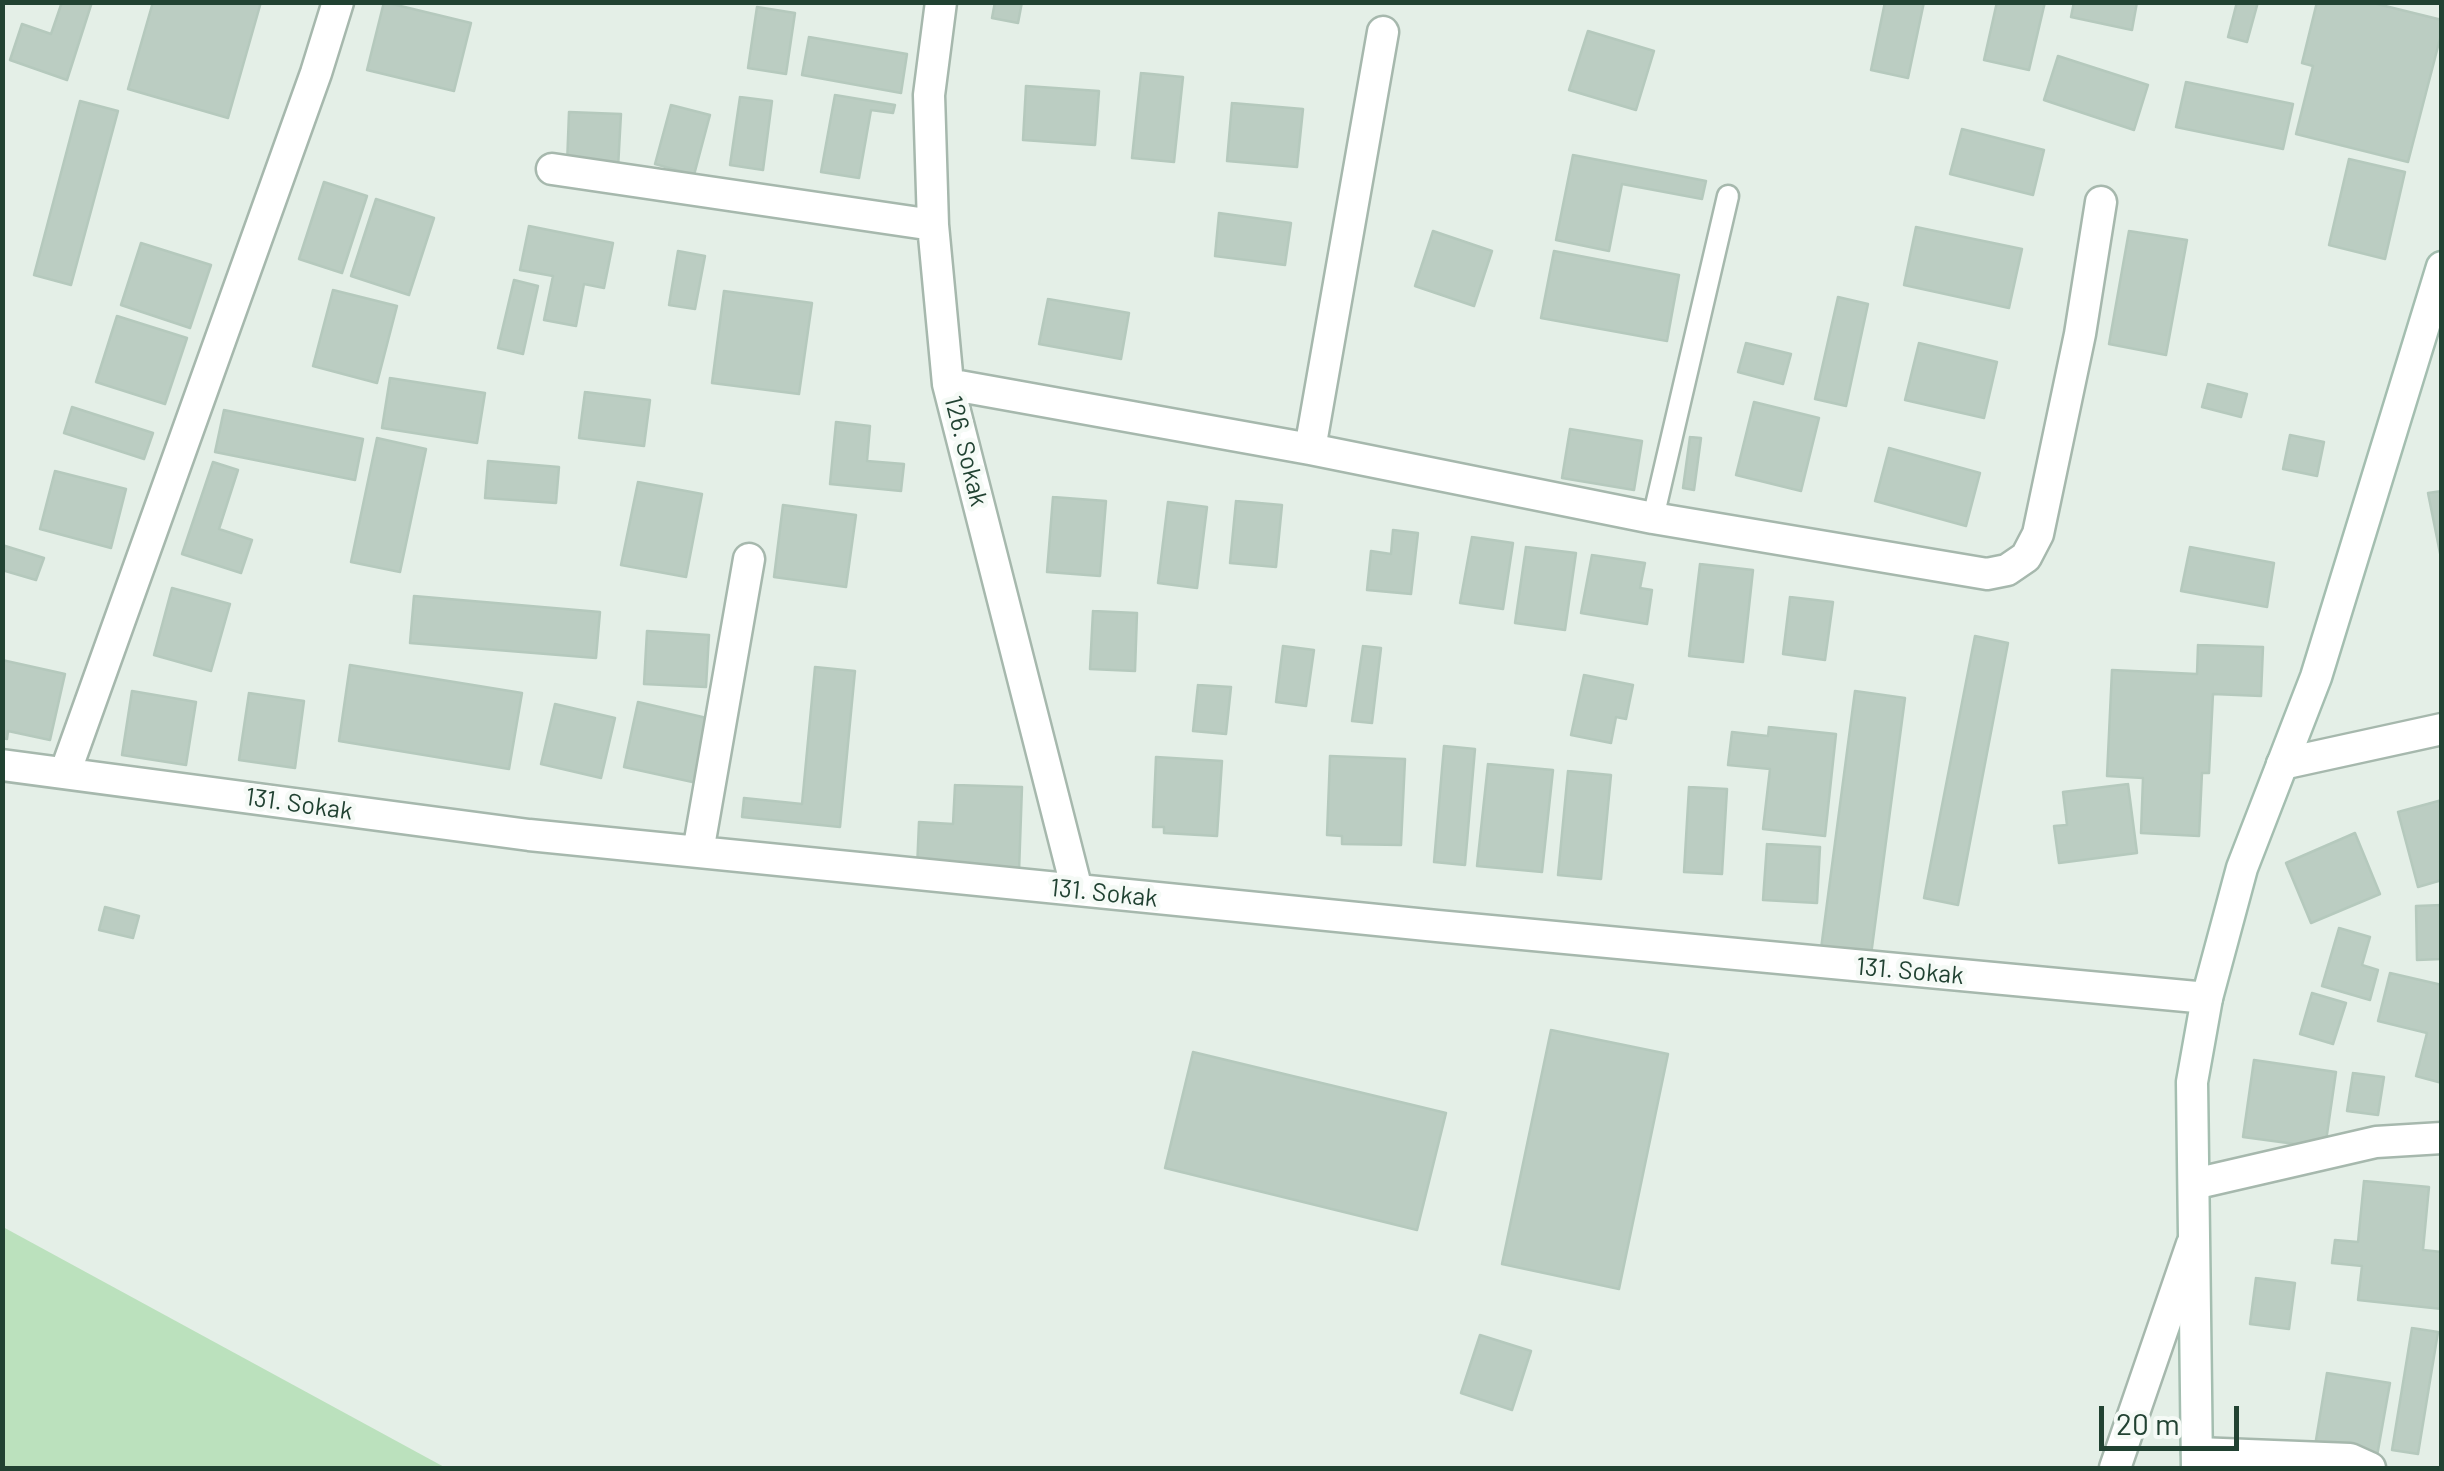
<!DOCTYPE html>
<style>
body{margin:0}
#map{position:relative;width:2444px;height:1471px;overflow:hidden;background:#e4efe7;font-family:Barlow,sans-serif}
canvas{display:block}
.frame{position:absolute;inset:0;border:5px solid #214232;pointer-events:none}
.scale{position:absolute;left:2099px;top:1406px;width:140px;height:45px;box-sizing:border-box;border:5px solid #214232;border-top:0;padding-left:12px;font-size:30px;line-height:35px;white-space:nowrap;color:#214232;-webkit-text-stroke:8px #f5faf6;paint-order:stroke}
</style>
<div id="map">
<canvas width="2444" height="1471"></canvas>
<div class="frame"></div>
<div class="scale">20 m</div>
</div>
<script>
const ctx = document.querySelector('canvas').getContext('2d');
ctx.lineJoin = 'round';
function fillPath(path, color) { ctx.fillStyle = color; ctx.fill(path, 'evenodd'); }
const shape = rows => new Path2D(rows.map(r => 'M' + r).join(''));
function stroke(path, color, width, dash) { ctx.strokeStyle = color; ctx.lineWidth = width; ctx.lineCap = dash ? 'butt' : 'round'; ctx.setLineDash(dash || []); ctx.stroke(path); }
function label(font, color, halo, rows, align = 'center') {
  ctx.font = font + ' Barlow,sans-serif'; ctx.lineWidth = 9; ctx.setLineDash([]); ctx.textBaseline = 'middle'; ctx.strokeStyle = halo; ctx.fillStyle = color; for (const [text, x, y, turn = 0] of rows) {
    ctx.save(); ctx.translate(x, y); ctx.rotate((+turn || 0) * Math.PI / 180); ctx.textAlign = isNaN(turn) ? turn : align; if (halo) ctx.strokeText(text, 0, 0); ctx.fillText(text, 0, 0); ctx.restore();
  }
}
fillPath(shape([
 [2,1227,3,1227,446,1468,3,1468]
]), '#bbe1bd');
const building = shape([
 [62,2,92,2,67,80,10,60,22,24,51,34,62,2],
 [153,2,261,2,228,118,128,89,153,2],
 [384,2,471,23,454,91,367,70,384,2],
 [995,2,1022,2,1018,23,992,18,995,2],
 [1885,2,1924,2,1908,78,1871,70,1885,2],
 [1997,2,2045,2,2029,70,1984,60,1997,2],
 [2074,2,2137,2,2132,30,2071,17,2074,2],
 [2237,2,2258,2,2247,42,2228,37,2237,2],
 [2317,2,2369,2,2442,20,2442,31,2408,162,2296,134,2313,66,2302,63,2317,2],
 [757,7,795,13,786,74,748,68,757,7],
 [1588,31,1654,51,1636,110,1569,90,1588,31],
 [809,37,907,54,901,93,802,75,809,37],
 [2058,56,2148,85,2134,130,2044,100,2058,56],
 [1141,73,1183,77,1174,162,1132,158,1141,73],
 [2186,82,2293,104,2283,149,2176,127,2186,82],
 [1026,86,1099,91,1095,145,1023,140,1026,86],
 [835,95,895,105,893,113,871,110,859,178,821,172,835,95],
 [740,97,772,101,763,170,730,165,740,97],
 [80,101,118,111,71,285,34,275,80,101],
 [1232,103,1303,109,1297,167,1227,161,1232,103],
 [671,105,710,115,694,175,655,164,671,105],
 [569,112,621,114,618,168,567,165,569,112],
 [1962,129,2044,150,2033,195,1950,174,1962,129],
 [1573,155,1706,181,1702,199,1622,184,1609,251,1556,240,1573,155],
 [2349,159,2405,172,2385,259,2329,245,2349,159],
 [324,182,367,196,342,273,299,259,324,182],
 [376,199,434,218,409,295,351,276,376,199],
 [1219,213,1291,223,1285,265,1215,256,1219,213],
 [529,226,613,243,604,288,584,284,576,326,544,320,553,276,520,270,529,226],
 [1916,227,2022,249,2009,308,1904,285,1916,227],
 [1433,231,1492,251,1474,306,1415,286,1433,231],
 [2129,231,2187,240,2166,355,2109,344,2129,231],
 [141,243,211,265,190,328,121,305,141,243],
 [678,251,705,256,695,309,669,305,678,251],
 [1554,251,1679,275,1667,341,1541,318,1554,251],
 [514,280,538,286,523,354,498,348,514,280],
 [333,290,397,306,377,383,313,366,333,290],
 [724,291,812,303,799,394,712,383,724,291],
 [1838,297,1868,304,1846,406,1815,399,1838,297],
 [1048,299,1129,313,1121,359,1039,344,1048,299],
 [117,316,187,338,165,404,96,382,117,316],
 [1746,343,1791,354,1783,384,1738,372,1746,343],
 [1919,343,1997,362,1984,418,1905,400,1919,343],
 [390,378,485,393,477,443,382,428,390,378],
 [2208,384,2247,394,2241,417,2202,407,2208,384],
 [585,392,650,400,644,446,579,438,585,392],
 [1754,402,1819,418,1801,491,1736,475,1754,402],
 [72,407,153,433,144,459,64,433,72,407],
 [224,410,363,439,355,480,215,452,224,410],
 [836,422,870,426,867,461,904,464,901,491,830,484,836,422],
 [1570,429,1642,441,1634,490,1562,478,1570,429],
 [2290,435,2324,442,2317,476,2283,469,2290,435],
 [1690,437,1701,438,1694,490,1683,488,1690,437],
 [377,438,426,449,400,572,351,562,377,438],
 [1889,448,1980,473,1966,526,1875,501,1889,448],
 [488,461,559,467,556,503,485,498,488,461],
 [213,462,238,470,219,529,252,540,241,573,182,554,213,462],
 [55,471,126,489,111,548,40,529,55,471],
 [638,482,702,494,686,577,621,565,638,482],
 [2442,491,2442,563,2428,493,2442,491],
 [1053,497,1106,501,1100,576,1047,572,1053,497],
 [1236,501,1282,505,1276,567,1230,563,1236,501],
 [1168,502,1207,507,1197,588,1158,583,1168,502],
 [783,505,856,515,846,587,774,577,783,505],
 [1393,530,1418,533,1411,594,1367,590,1371,551,1391,554,1393,530],
 [1472,537,1513,543,1503,609,1460,603,1472,537],
 [2,545,44,558,36,580,2,570,2,545],
 [1526,547,1576,553,1565,630,1515,623,1526,547],
 [2190,547,2274,563,2267,607,2181,591,2190,547],
 [1592,555,1645,563,1640,588,1652,590,1647,624,1581,613,1592,555],
 [1700,564,1753,570,1743,662,1689,656,1700,564],
 [172,588,230,604,211,671,154,655,172,588],
 [414,596,600,612,596,658,410,643,414,596],
 [1790,597,1833,602,1825,660,1783,654,1790,597],
 [1093,611,1137,613,1135,671,1090,669,1093,611],
 [647,631,709,635,706,687,644,684,647,631],
 [1975,636,2008,643,1958,905,1924,898,1975,636],
 [2198,645,2263,647,2261,696,2213,694,2209,773,2202,773,2199,836,2141,833,2143,778,2107,776,2112,670,2197,674,2198,645],
 [1283,646,1314,650,1306,706,1276,702,1283,646],
 [1363,646,1381,648,1372,723,1352,721,1363,646],
 [2,660,65,674,50,740,8,731,7,739,2,738,2,660],
 [350,665,522,693,509,769,339,741,350,665],
 [815,667,855,671,840,827,742,817,744,798,802,804,815,667],
 [1584,675,1633,685,1626,719,1616,717,1611,743,1571,735,1584,675],
 [1198,685,1231,687,1226,734,1193,731,1198,685],
 [132,691,196,702,186,765,122,755,132,691],
 [1855,691,1905,698,1871,955,1821,949,1855,691],
 [249,693,304,701,295,768,239,760,249,693],
 [638,702,711,719,697,783,624,767,638,702],
 [555,704,615,718,601,778,541,764,555,704],
 [1769,727,1836,734,1825,836,1763,829,1770,769,1728,765,1732,732,1768,736,1769,727],
 [1444,746,1475,749,1465,865,1434,862,1444,746],
 [1330,756,1405,759,1401,845,1342,844,1342,836,1327,835,1330,756],
 [1156,757,1222,761,1217,836,1164,833,1164,827,1153,827,1156,757],
 [1488,764,1553,770,1542,872,1477,866,1488,764],
 [1568,771,1611,775,1601,879,1558,875,1568,771],
 [2128,784,2137,853,2059,863,2054,826,2067,825,2063,792,2128,784],
 [955,785,1022,787,1019,872,917,869,919,822,953,824,955,785],
 [1689,787,1727,789,1722,874,1684,872,1689,787],
 [2442,800,2442,880,2418,887,2398,812,2442,800],
 [2355,833,2380,894,2311,923,2286,863,2355,833],
 [1767,844,1820,847,1817,903,1763,900,1767,844],
 [2442,905,2442,959,2417,960,2416,906,2442,905],
 [105,907,139,916,133,938,99,930,105,907],
 [2339,928,2370,937,2362,965,2378,970,2370,1000,2322,986,2339,928],
 [2390,973,2442,985,2442,1083,2416,1076,2427,1033,2378,1021,2390,973],
 [2312,993,2346,1003,2333,1044,2300,1034,2312,993],
 [1551,1030,1668,1054,1619,1289,1502,1264,1551,1030],
 [1193,1052,1446,1113,1417,1230,1165,1168,1193,1052],
 [2254,1060,2336,1072,2325,1148,2243,1137,2254,1060],
 [2353,1073,2384,1077,2378,1115,2347,1111,2353,1073],
 [2364,1181,2429,1187,2423,1250,2442,1252,2442,1309,2358,1300,2362,1266,2332,1263,2335,1240,2358,1242,2364,1181],
 [2256,1278,2295,1283,2289,1329,2250,1324,2256,1278],
 [2412,1328,2438,1332,2418,1454,2392,1450,2412,1328],
 [1480,1335,1531,1351,1512,1410,1461,1393,1480,1335],
 [2327,1373,2390,1383,2377,1456,2315,1446,2327,1373]
]);
fillPath(building, '#bbcdc2');
stroke(building, '#b5c9bd', 2.5);
const service = shape([
 [1653,518,1728,196]
]);
const minor = shape([
 [941,2,929,95,933,225,948,384,1077,890],
 [552,169,933,225],
 [948,384,1310,449,1653,518,1987,574,2007,570,2026,557,2038,534,2080,334,2101,202],
 [1310,449,1383,32],
 [2282,764,2442,729],
 [2,765,529,835,1437,926,2207,998],
 [65,773,316,73,338,2],
 [698,852,749,559],
 [2194,1184,2376,1142,2442,1138],
 [2197,1453,2350,1459,2370,1468],
 [2115,1468,2192,1244]
]);
const secondary = shape([
 [2197,1468,2192,1082,2207,998,2242,868,2316,677,2442,267]
]);
stroke(service, '#a6b8ad', 25);
stroke(minor, '#a6b8ad', 35);
stroke(secondary, '#a4beb0', 35);
stroke(service, '#fff', 20);
stroke(minor, '#fff', 30);
stroke(secondary, '#fff', 30);
label('25px', '#214232', '#f5faf6', [
 ["126. Sokak",966,451,76],
 ["131. Sokak",299,804,8],
 ["131. Sokak",1104,893,6],
 ["131. Sokak",1910,971,5]
]);
</script>
